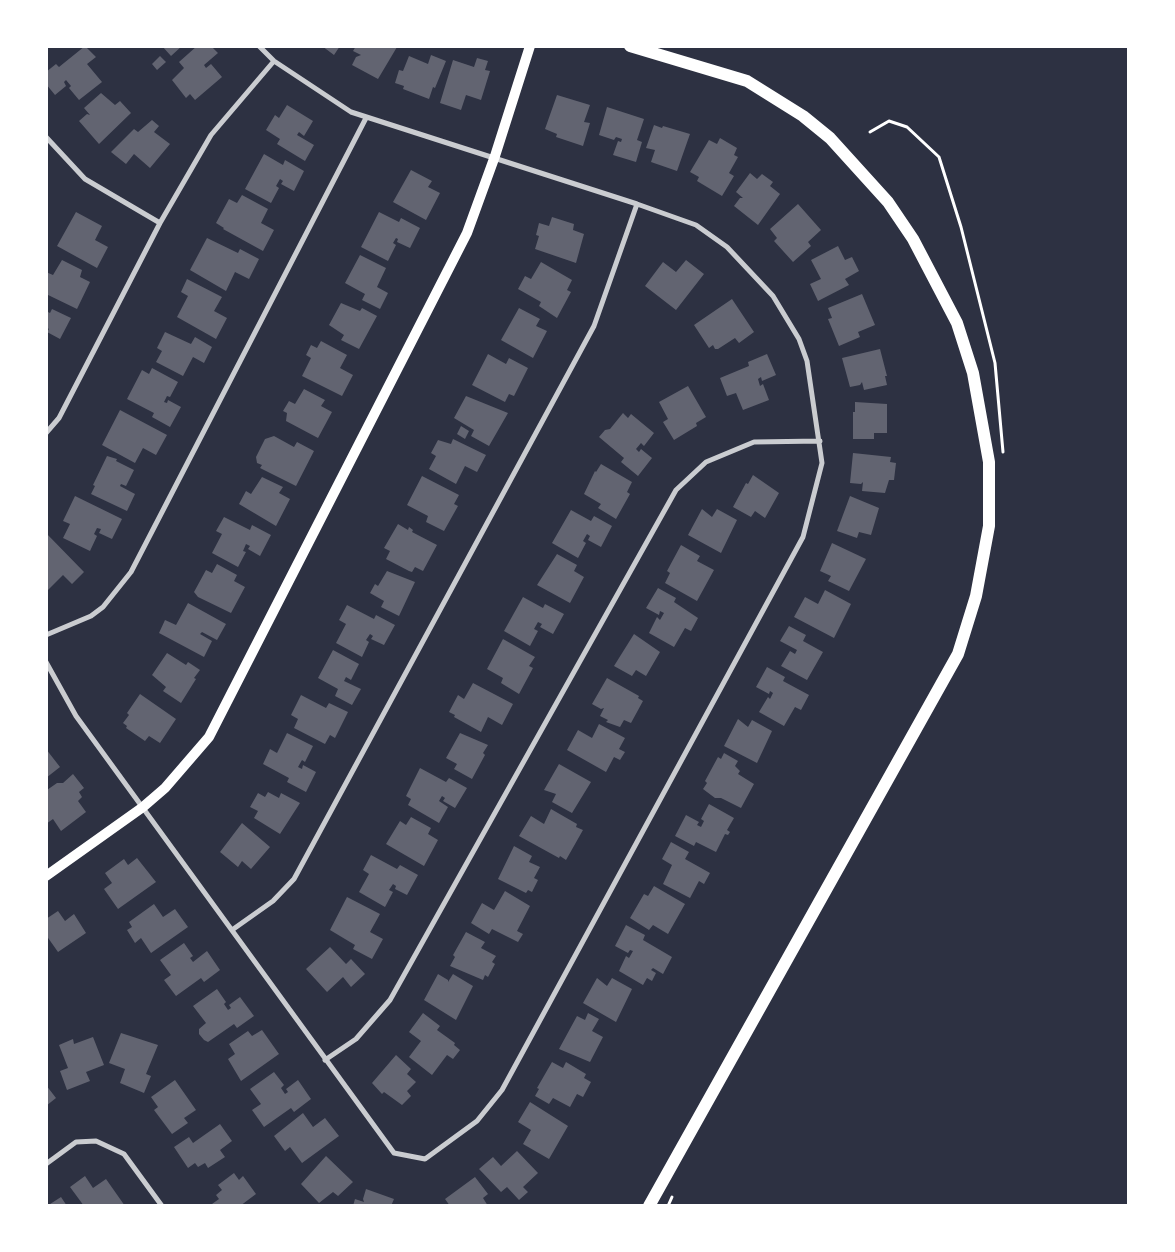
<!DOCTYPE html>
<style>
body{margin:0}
#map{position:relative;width:1175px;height:1252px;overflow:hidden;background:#2d3142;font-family:"Roboto Serif",serif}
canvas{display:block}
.frame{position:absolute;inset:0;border:48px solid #fff;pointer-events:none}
</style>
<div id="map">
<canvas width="1175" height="1252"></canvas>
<div class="frame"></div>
</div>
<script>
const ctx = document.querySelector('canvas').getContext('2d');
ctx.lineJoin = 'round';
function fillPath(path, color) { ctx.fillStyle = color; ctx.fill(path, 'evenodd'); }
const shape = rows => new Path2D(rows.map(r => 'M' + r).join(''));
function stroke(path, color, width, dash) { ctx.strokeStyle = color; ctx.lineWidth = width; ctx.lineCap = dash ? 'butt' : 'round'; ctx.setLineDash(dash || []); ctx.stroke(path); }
fillPath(shape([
 [85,46,96,57,87,64,102,82,79,100,69,88,71,86,66,80,64,82,66,86,55,95,46,84,46,72,56,64,59,67],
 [162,46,182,46,171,56],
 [197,46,211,46,218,53,204,65,206,68,211,64,222,77,195,100,190,94,186,98,172,80,184,68,179,62],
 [322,46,340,46,334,55],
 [356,46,396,46,397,47,378,79,352,65,356,57,361,55,353,51],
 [431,55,446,61,435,88,433,87,429,99,403,89,404,86,395,83,399,70,403,71,409,56,428,64],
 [160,56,166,62,157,70,152,64],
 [477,58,488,61,485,70,490,71,481,100,466,95,461,110,440,103,453,60,474,67],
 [101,93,115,105,120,101,131,113,99,144,79,121,87,114,90,115,84,108],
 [557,95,590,105,584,122,590,123,583,146,556,137,557,134,545,129],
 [287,105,313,121,304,136,299,132,297,135,314,145,305,161,277,144,280,139,266,130,275,115,279,118],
 [607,107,644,119,637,140,642,142,636,162,613,155,618,141,621,142,622,139,616,137,614,140,599,135],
 [152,120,159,126,154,132,170,144,150,168,134,154,126,164,111,152,134,129,138,132],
 [654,125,662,128,663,126,690,134,677,171,651,162,655,150,646,148],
 [720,138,737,148,734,155,738,157,729,173,734,176,722,196,697,181,699,177,690,172,709,140,717,144],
 [264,154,283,165,285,160,304,171,294,191,281,184,283,181,280,179,276,186,279,188,271,203,245,189],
 [411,170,432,181,428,187,440,193,426,220,393,202],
 [750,173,757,179,762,174,773,182,770,186,780,194,758,225,734,206,740,198,743,198,736,192],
 [242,195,268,209,261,223,274,230,263,251,223,229,224,228,216,223,229,199,237,203],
 [798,204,821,230,808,242,811,246,793,262,774,241,777,238,770,229],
 [76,212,102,226,95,240,108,247,97,268,57,246],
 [379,212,399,222,401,218,420,228,410,248,397,242,398,239,396,238,393,243,396,245,388,261,361,247],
 [552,217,574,224,573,230,584,234,576,263,535,249,539,236,536,235,539,223,549,226],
 [207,238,238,253,240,249,259,259,249,279,235,272,226,291,190,270],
 [838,246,845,260,852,257,859,271,845,279,849,285,818,301,810,284,821,279,811,260],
 [360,255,386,268,377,287,388,293,380,309,362,300,365,294,345,283],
 [62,260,82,270,80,277,90,282,77,309,46,294,46,272,53,275],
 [686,260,704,274,676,310,645,286,663,262,676,272],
 [541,262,572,280,567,290,571,292,557,318,539,306,541,302,518,289,525,276,531,279],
 [187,279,222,297,214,311,227,318,216,339,177,317,188,296,181,292],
 [862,294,875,325,858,332,860,337,839,346,828,319,832,318,828,308],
 [732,299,754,332,739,343,735,338,718,349,715,349,713,345,709,348,694,325],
 [341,303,360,311,362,308,377,316,359,349,341,340,344,335,329,325],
 [519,308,540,319,536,326,547,331,533,358,501,340],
 [52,309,71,318,60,339,47,332,49,329,46,327,46,311,50,313],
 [165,332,191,344,195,337,212,347,204,363,193,357,183,376,156,362,162,351,157,348],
 [321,341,347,355,340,368,353,375,342,396,302,376,311,358,306,355,311,345,317,348],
 [880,349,887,376,885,376,887,385,864,390,862,382,860,385,850,387,842,358],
 [488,354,506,364,509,358,528,368,514,396,509,394,505,402,472,385],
 [767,354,776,375,762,381,761,377,758,379,760,386,763,384,769,400,743,410,736,393,727,396,720,378,749,366,748,362],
 [152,368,178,382,170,397,167,396,164,402,167,403,168,400,181,407,170,427,152,417,154,413,127,399,142,370,149,374],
 [688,386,706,417,696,423,697,426,674,440,663,422,668,419,659,402],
 [304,389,325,400,321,406,332,412,318,438,286,421,287,413,283,411,289,401,295,404],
 [466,396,508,413,489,446,471,436,474,430,454,418],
 [855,402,887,404,887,433,874,433,874,439,853,439,853,412,855,412],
 [120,410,167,435,156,455,143,448,135,463,102,445],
 [623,413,628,418,631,414,654,433,644,446,641,443,636,449,639,452,641,449,652,458,638,476,621,462,624,458,599,437,605,430,610,429],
 [461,426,469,431,465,439,457,434],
 [274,436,294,447,297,442,314,451,296,486,260,468,262,465,257,463,256,457,265,439],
 [453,439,486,455,477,472,465,466,456,484,429,469,436,456,431,453,438,440,451,444],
 [853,453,891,457,890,462,896,463,894,480,889,480,885,493,862,491,863,482,861,484,850,483],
 [107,456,117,459,116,461,134,470,126,486,121,484,120,486,135,494,127,511,91,494,95,486,93,485],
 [601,464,632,482,627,492,630,494,616,519,598,508,601,504,584,494,595,471,596,472],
 [753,475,779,493,765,518,755,511,751,517,733,507,746,483,748,484],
 [422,476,459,495,454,504,458,506,444,531,426,522,428,516,407,505],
 [262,477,283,487,279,493,290,499,276,526,239,504,246,491,251,494],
 [75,496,122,519,112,539,99,533,101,529,97,528,94,534,97,536,90,551,63,538,70,524,63,521],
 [850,496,879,508,871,535,859,532,857,538,837,531],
 [702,509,712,517,717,509,737,520,721,553,688,535],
 [571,510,591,521,594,516,612,526,601,547,588,540,590,536,587,534,583,541,586,543,578,558,552,543],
 [224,517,250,530,252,525,271,535,260,556,248,549,250,546,246,544,243,551,246,552,238,567,212,553,222,534,216,531],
 [398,524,408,530,409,527,413,530,412,532,437,545,423,571,415,567,412,572,409,571,386,559,390,551,384,548],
 [46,533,84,572,72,584,63,575,46,592],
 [832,543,866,559,849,591,828,581,831,576,820,571],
 [681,545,700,556,697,561,714,570,697,601,665,583,670,573,667,571],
 [557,554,577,565,574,571,584,577,570,603,537,585],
 [217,564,237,575,234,581,245,587,231,613,198,597,194,592,206,570,212,573],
 [387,571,415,582,399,616,381,607,384,601,370,593,375,584,378,586],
 [658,588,676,598,674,602,698,618,691,631,685,628,674,647,649,633,657,617,660,620,664,613,660,611,659,615,646,608],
 [825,590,851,604,834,638,794,617,805,597,818,604],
 [523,597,543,608,545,604,564,614,553,634,540,627,542,624,538,622,534,629,538,631,530,646,504,631],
 [188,603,226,624,217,640,202,632,200,634,212,641,204,657,159,633,165,620,176,625],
 [347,605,374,619,376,615,395,625,384,645,371,639,373,636,370,634,366,640,369,642,362,657,336,643,346,624,339,620],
 [789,626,806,635,803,641,823,652,807,680,781,666,790,651,795,654,797,650,780,641],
 [634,634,660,652,646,676,636,670,632,676,614,666],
 [503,639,535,657,529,666,533,668,519,694,501,683,503,678,487,669],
 [333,650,359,664,351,680,346,677,344,681,361,689,352,705,335,696,338,689,318,678],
 [167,653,186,665,188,662,200,670,194,678,196,679,181,703,163,691,166,687,152,675],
 [767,667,785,677,783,681,809,695,801,710,795,707,784,726,759,712,768,697,770,699,773,693,770,691,769,694,756,687],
 [607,678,639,696,638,698,643,701,631,723,624,720,620,727,606,722,608,720,600,716,604,708,601,709,592,704],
 [473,683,513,704,502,725,488,717,481,732,454,717,455,715,449,712,458,695,464,699],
 [140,694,176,719,160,743,149,736,145,741,126,728,127,726,123,723,129,715,127,713],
 [301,695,326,708,329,703,348,712,335,738,330,735,325,744,294,728,298,719,291,715],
 [738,719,748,727,752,720,772,731,757,763,724,746],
 [599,724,625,738,619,749,625,752,620,760,614,757,606,772,567,750,578,730,592,738],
 [287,733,313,746,305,762,302,760,298,767,302,769,303,765,316,772,306,792,287,782,289,778,263,764,270,749,277,753],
 [460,733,488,745,483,753,485,755,472,779,454,769,457,764,446,758],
 [46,749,60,767,46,778],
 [724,753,738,761,735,766,740,771,738,774,754,784,741,808,721,798,715,798,703,789,707,783,705,781,718,757,721,759],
 [559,764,591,782,572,813,552,802,556,794,544,790],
 [420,768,446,782,449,778,467,788,455,808,443,801,445,798,442,796,439,801,448,807,439,823,408,805,411,799,406,796],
 [73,774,84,788,79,792,82,797,78,801,86,812,61,831,53,819,46,824,47,790,57,783,63,783],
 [268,792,279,798,281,793,300,803,280,834,254,818,258,811,250,807,258,793,265,797],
 [709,804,734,818,727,830,730,832,728,835,725,834,716,852,696,842,694,846,675,836,686,815,699,822,697,825,701,827,704,821,701,819],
 [551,809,577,824,576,827,583,830,566,860,560,856,559,858,519,836,531,816,544,824],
 [411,817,431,828,428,834,438,840,424,866,386,844,400,821,406,825],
 [242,823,270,847,251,869,242,861,238,867,220,852],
 [671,842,689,852,685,859,710,873,704,884,699,881,690,898,663,884,672,865,662,859],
 [514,846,532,856,529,862,540,867,534,878,538,880,532,892,528,890,526,893,498,879],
 [371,855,397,869,400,865,418,875,407,895,395,889,396,886,393,884,389,890,393,892,385,907,359,892,369,874,363,870],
 [137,858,156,882,118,909,104,889,112,883,105,873,124,859,128,865],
 [654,886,685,904,668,934,653,925,649,930,630,918,644,894,648,896],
 [505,891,530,906,517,931,523,934,518,942,492,929,489,934,471,923,482,903,494,910],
 [347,897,380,914,370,932,383,939,372,959,353,949,355,945,330,930],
 [154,904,163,917,175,909,188,927,151,953,141,938,135,943,127,930,132,927,129,922],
 [58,911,65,921,74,914,86,933,58,952,46,935,46,919],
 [626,925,645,935,643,940,672,957,663,974,653,968,651,970,656,973,652,981,647,978,643,985,619,971,626,956,629,958,633,951,630,950,628,953,615,946],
 [466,932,485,942,481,948,496,956,492,962,495,964,488,977,485,975,483,980,450,966,455,957,453,955],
 [184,943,193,956,190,958,193,962,207,951,220,970,204,982,201,978,176,996,164,980,171,975,160,960],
 [330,947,346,964,351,959,365,974,351,987,343,977,327,992,306,969],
 [438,974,448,980,448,982,453,974,473,986,456,1020,424,1000],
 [597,978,607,986,612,978,632,989,616,1022,583,1003],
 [217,989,226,1002,224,1004,228,1010,231,1008,229,1005,240,997,254,1016,237,1028,234,1024,208,1042,204,1040,199,1034,199,1029,206,1023,193,1006],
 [423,1013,440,1026,437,1030,455,1043,454,1045,460,1050,453,1059,447,1055,432,1075,409,1057,421,1041,409,1032],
 [588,1013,599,1019,592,1031,603,1037,590,1062,559,1049,577,1016,585,1020],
 [262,1030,279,1054,241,1081,228,1059,235,1054,229,1044,248,1031,252,1036],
 [121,1033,158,1045,146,1074,151,1076,144,1093,120,1083,125,1069,109,1063],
 [93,1037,104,1065,86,1072,90,1081,67,1090,60,1071,68,1068,59,1045,73,1039,74,1044],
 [396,1055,411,1069,407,1074,416,1082,407,1091,411,1096,402,1105,384,1092,382,1094,372,1083],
 [552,1062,563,1068,566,1062,586,1074,584,1078,591,1082,583,1097,577,1094,570,1107,553,1098,549,1104,535,1096,539,1089,537,1088],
 [274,1072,284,1085,281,1088,285,1094,288,1092,286,1089,298,1080,311,1099,294,1112,291,1108,264,1127,252,1110,261,1104,250,1089],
 [175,1080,196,1110,184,1118,188,1123,172,1134,154,1110,158,1107,151,1097],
 [46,1085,56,1098,46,1106],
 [530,1102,568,1126,549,1159,523,1144,531,1130,518,1122],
 [303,1113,313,1127,325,1118,339,1136,302,1163,290,1147,285,1151,274,1136],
 [220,1124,232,1141,220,1150,225,1157,208,1168,205,1163,198,1167,195,1163,188,1168,174,1147,189,1137,193,1143],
 [517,1151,538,1173,523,1187,528,1192,519,1200,507,1187,501,1192,479,1169,493,1157,501,1166],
 [326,1156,353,1182,338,1196,333,1192,319,1203,301,1184],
 [234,1173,239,1180,243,1176,256,1194,240,1206,213,1206,212,1204,219,1199,216,1195,222,1190,218,1185],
 [85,1176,93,1188,106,1179,125,1206,84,1206,70,1187],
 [475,1177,488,1194,483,1198,488,1206,450,1206,445,1199],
 [366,1189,394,1199,391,1206,353,1206,355,1199,364,1202,363,1199],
 [61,1197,67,1206,47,1206]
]), '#626471');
stroke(shape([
 [870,132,889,121,907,127,939,157,961,227,995,363,1003,452],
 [668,1206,672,1197]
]), '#fff', 3);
stroke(shape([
 [46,137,85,179,160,223],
 [46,433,59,418,160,223,211,135,274,61],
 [46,635,91,616,103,607,131,572,366,118],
 [46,662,76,716,394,1153,425,1159,477,1121,502,1090,803,537,822,463,807,361,799,339,773,296,727,247,696,225,637,204,351,112,274,61,259,46],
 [232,930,273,901,294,879,594,326,637,204],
 [325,1060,356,1039,390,1000,676,490,706,462,754,442,820,441],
 [46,1164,76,1142,96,1141,124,1154,162,1206]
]), '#caccd0', 5);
stroke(shape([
 [46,876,143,807,165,788,209,737,467,233,495,156,530,46]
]), '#fff', 10);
stroke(shape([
 [630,46,747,81,803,116,830,138,888,202,913,239,957,323,973,373,989,462,989,526,976,596,958,654,649,1206]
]), '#fff', 12);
</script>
